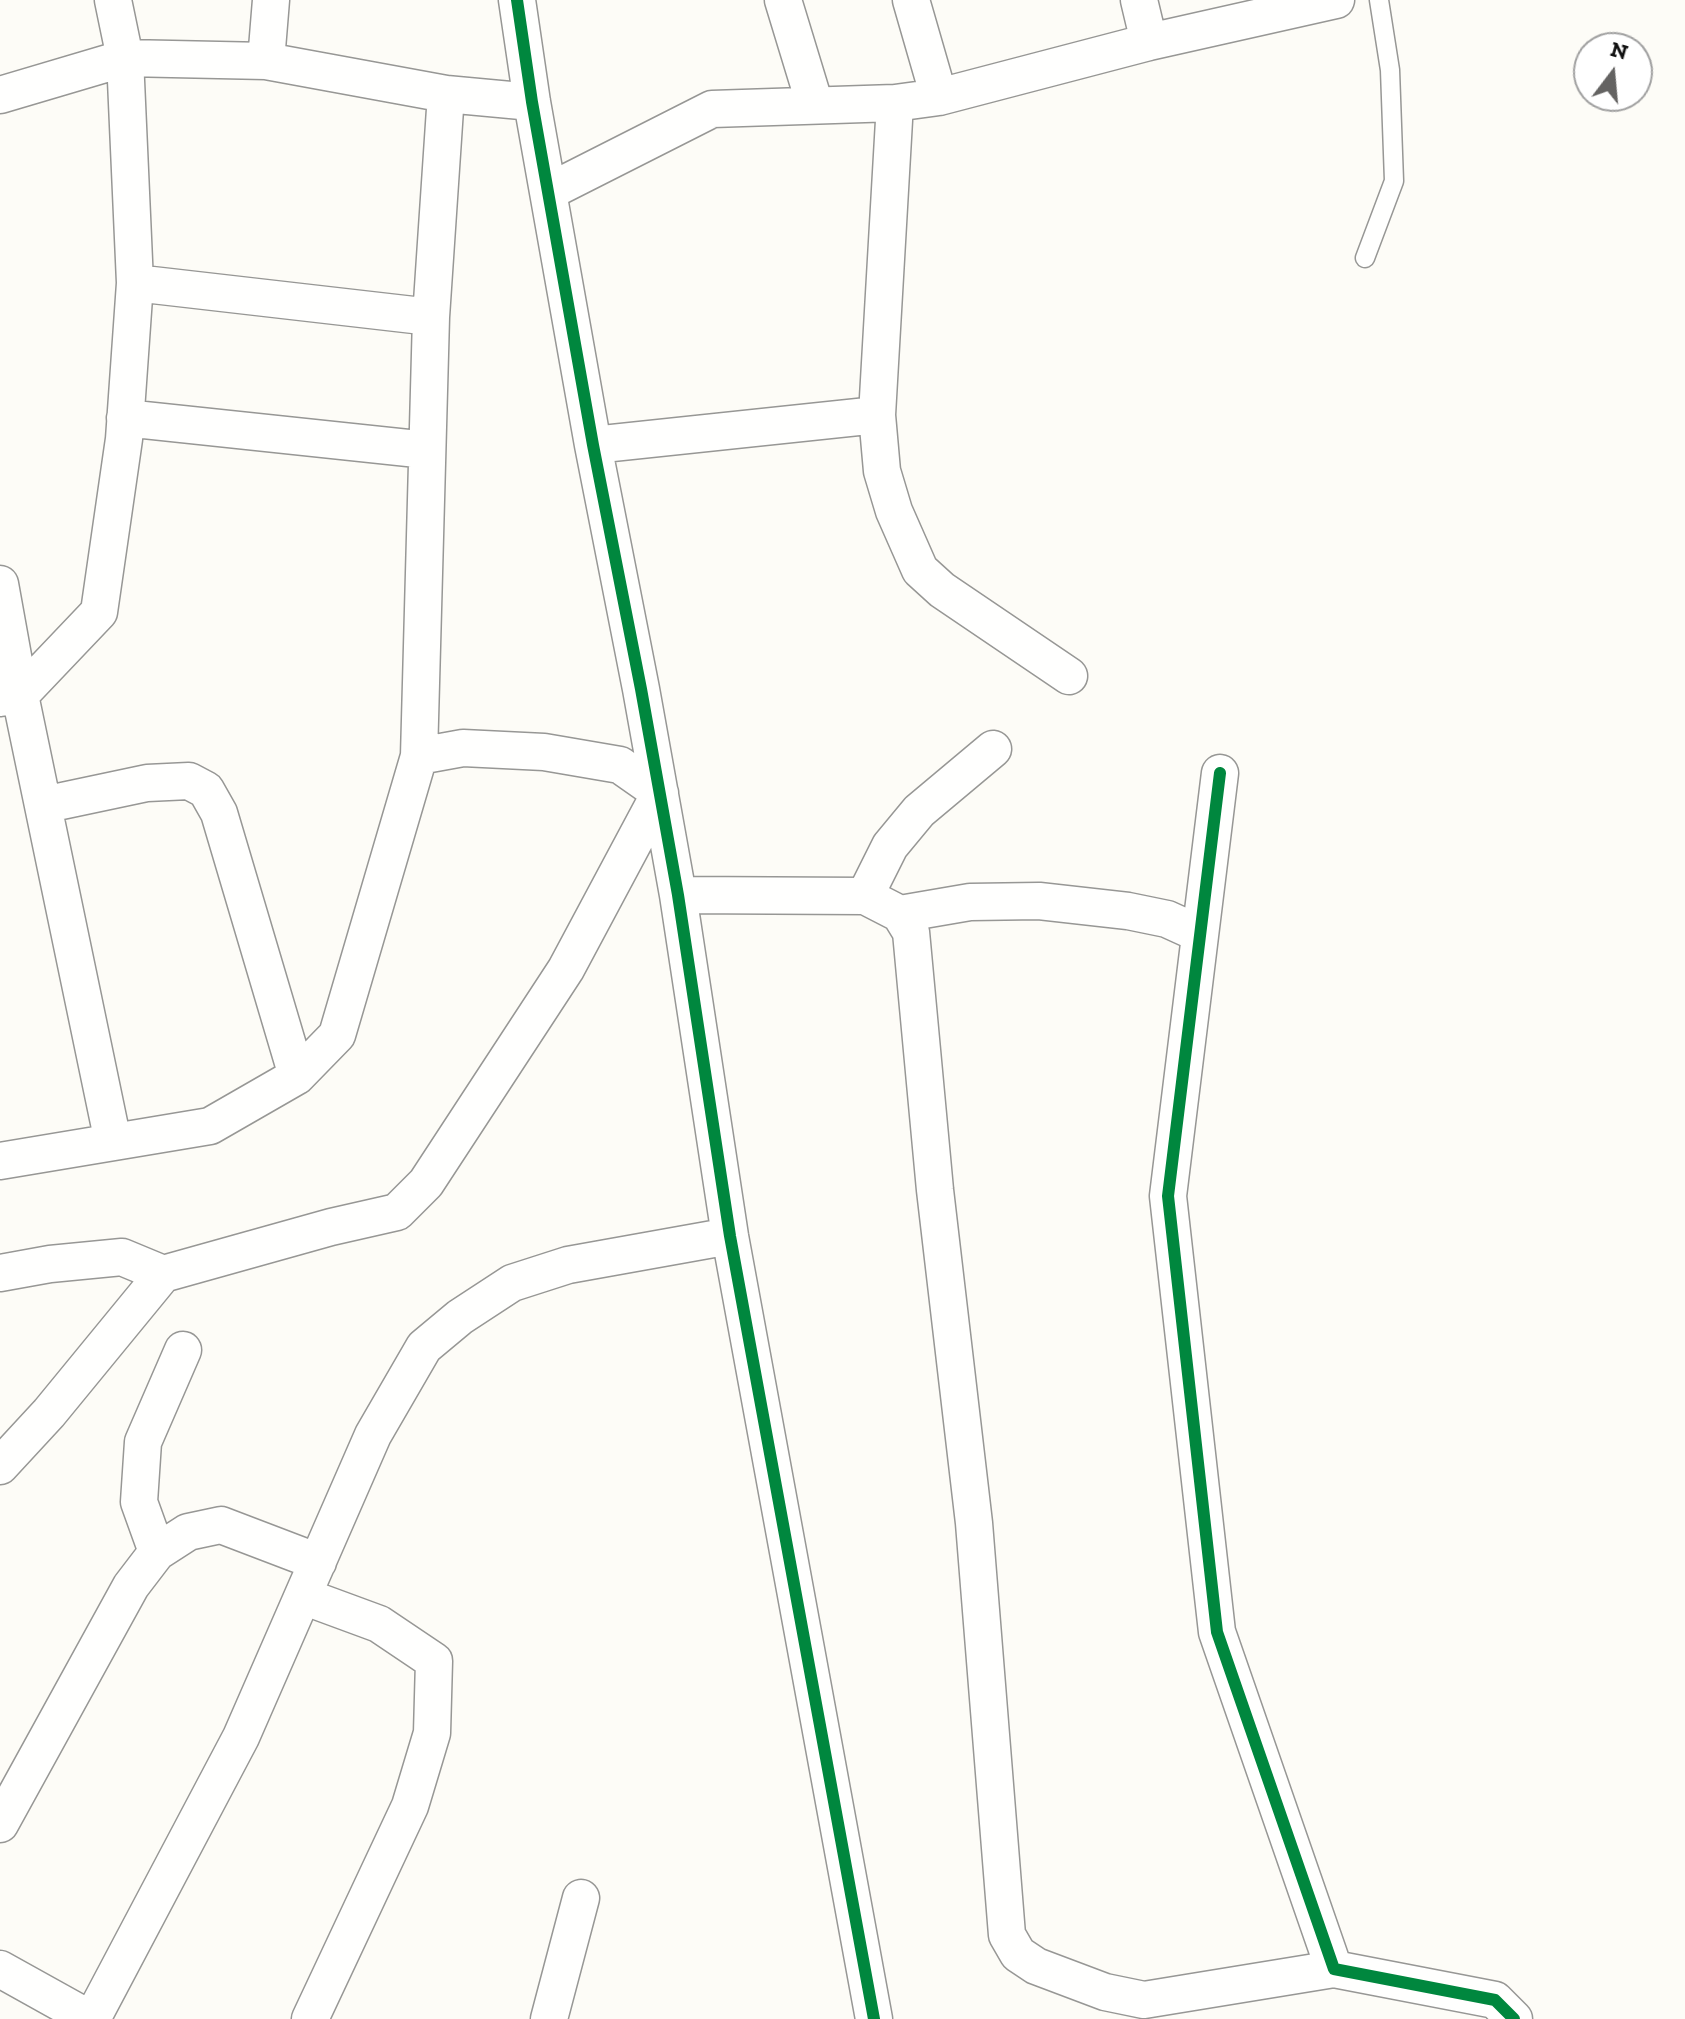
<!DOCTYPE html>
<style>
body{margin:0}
#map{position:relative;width:1685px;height:2019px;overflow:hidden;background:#fdfcf7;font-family:"Zilla Slab",serif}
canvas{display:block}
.north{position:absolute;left:1573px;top:32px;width:80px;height:80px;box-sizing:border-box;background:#fff;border:2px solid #a0a0a0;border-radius:50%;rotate:16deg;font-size:22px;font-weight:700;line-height:32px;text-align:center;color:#111}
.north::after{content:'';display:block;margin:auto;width:28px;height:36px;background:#646362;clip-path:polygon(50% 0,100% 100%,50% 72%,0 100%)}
</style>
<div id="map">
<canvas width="1685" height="2019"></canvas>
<div class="north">N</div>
</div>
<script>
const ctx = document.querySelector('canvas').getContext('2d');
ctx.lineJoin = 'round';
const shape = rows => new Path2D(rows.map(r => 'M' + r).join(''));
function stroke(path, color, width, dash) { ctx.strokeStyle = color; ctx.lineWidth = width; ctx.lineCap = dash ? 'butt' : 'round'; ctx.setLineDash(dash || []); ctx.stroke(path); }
const lane = shape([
 [1365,258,1394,181,1390,70,1379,0]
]);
const street = shape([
 [517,0,532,102,593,445,641,689,678,895,730,1236,874,2019],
 [783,0,815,105],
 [911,0,939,97],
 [1139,0,1149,42],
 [266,61,271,0],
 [0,95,125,58,266,61,446,94,532,102],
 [895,103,877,415,882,471,894,511,920,570,942,590,1069,676],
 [548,192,712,109,895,103,939,97,1149,42,1336,0],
 [135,283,431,317],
 [125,418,427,450],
 [593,445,877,415],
 [0,584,20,695,113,1142],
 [0,698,20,695,99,612,124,439,135,283,125,58,113,0],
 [1220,773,1168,1196,1217,1632,1334,1969,1495,2000,1514,2019],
 [43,805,147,783,189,781,206,790,219,813,297,1076],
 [678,895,865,896,900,914,911,932,935,1190,974,1523,1007,1935,1018,1954,1036,1966,1105,1992,1144,2000,1334,1969],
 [865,896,890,846,919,811,993,749],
 [900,914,970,902,1039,901,1128,911,1167,919,1200,934],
 [0,1161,210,1126,297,1076,337,1035,419,756,431,317,446,94],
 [0,1273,50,1264,122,1257,163,1274],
 [0,1466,49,1413,163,1274,331,1227,397,1212,426,1183,566,969,660,793,620,765,544,752,463,748,419,756],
 [157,1552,139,1502,143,1442,183,1350],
 [303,1596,379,1624,434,1661,432,1733,410,1806,310,2019],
 [0,1824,131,1586,157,1552,188,1532,221,1525,318,1562],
 [0,1969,90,2019],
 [92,2019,241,1737,373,1435,424,1347,460,1317,512,1283,568,1265,730,1236],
 [549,2019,581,1898]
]);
stroke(lane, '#979795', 21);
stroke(street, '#979795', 39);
stroke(lane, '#fffffe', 18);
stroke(street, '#fffffe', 36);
stroke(shape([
 [517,0,532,102,593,445,641,689,678,895,730,1236,874,2019],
 [1220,773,1168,1196,1217,1632,1334,1969,1495,2000,1514,2019]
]), '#00873e', 12);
</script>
